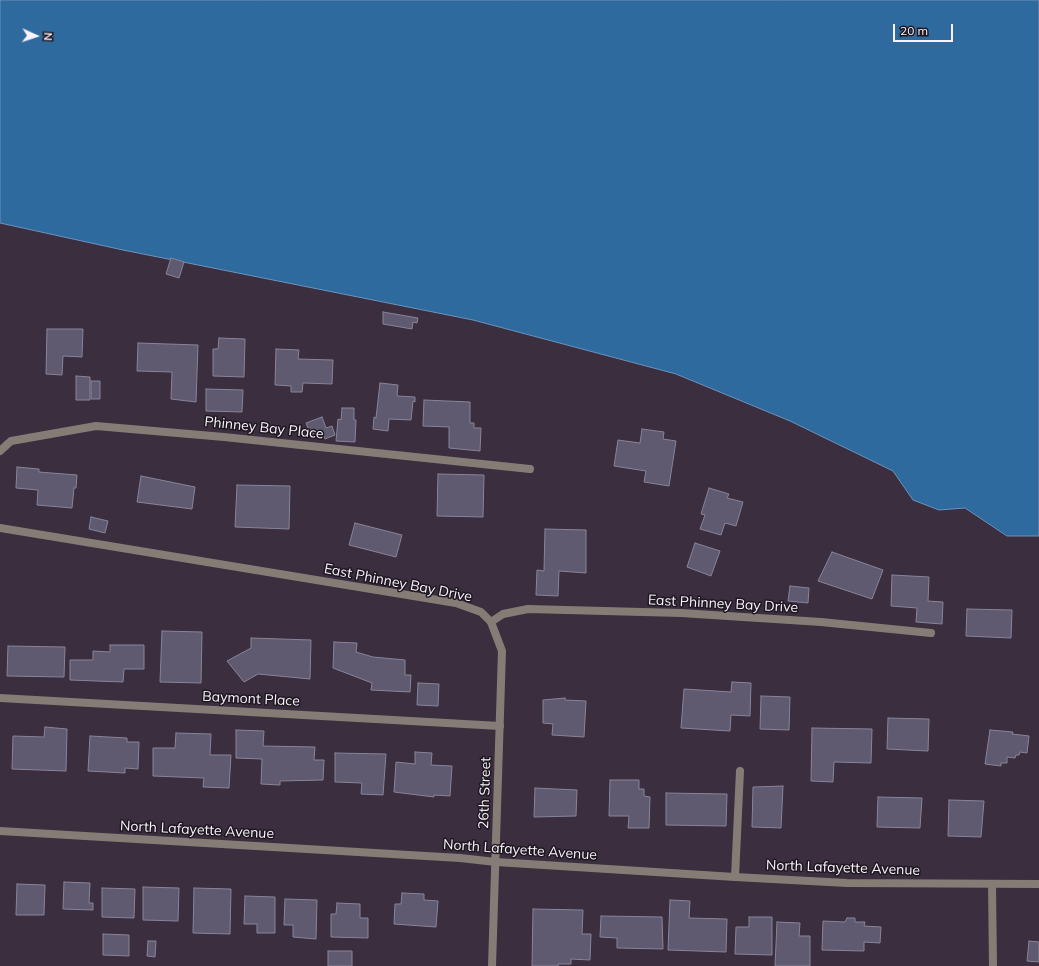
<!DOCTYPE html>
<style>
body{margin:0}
#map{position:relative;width:1039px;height:966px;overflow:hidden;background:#3a2e3f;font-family:Mulish,sans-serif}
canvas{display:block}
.north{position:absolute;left:16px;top:16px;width:40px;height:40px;-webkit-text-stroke:3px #1e1820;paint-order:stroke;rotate:93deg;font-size:11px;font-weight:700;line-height:16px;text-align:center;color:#f9f1fc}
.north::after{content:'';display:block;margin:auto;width:14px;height:18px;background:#f9f1fc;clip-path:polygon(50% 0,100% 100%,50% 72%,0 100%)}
.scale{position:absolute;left:893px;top:24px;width:60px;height:18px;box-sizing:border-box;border:2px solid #f9f1fc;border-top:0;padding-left:5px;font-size:12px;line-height:14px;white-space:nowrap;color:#f9f1fc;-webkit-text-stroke:3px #1e1820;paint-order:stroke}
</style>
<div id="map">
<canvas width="1039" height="966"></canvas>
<div class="north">N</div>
<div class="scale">20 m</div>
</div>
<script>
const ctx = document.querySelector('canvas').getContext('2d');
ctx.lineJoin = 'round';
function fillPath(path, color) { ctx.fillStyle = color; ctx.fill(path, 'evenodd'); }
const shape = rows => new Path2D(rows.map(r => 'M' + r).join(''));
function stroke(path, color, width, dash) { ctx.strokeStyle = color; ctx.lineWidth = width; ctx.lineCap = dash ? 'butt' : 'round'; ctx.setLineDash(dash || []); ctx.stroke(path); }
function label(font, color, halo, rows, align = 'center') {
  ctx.font = font + ' Mulish,sans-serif'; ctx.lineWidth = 3; ctx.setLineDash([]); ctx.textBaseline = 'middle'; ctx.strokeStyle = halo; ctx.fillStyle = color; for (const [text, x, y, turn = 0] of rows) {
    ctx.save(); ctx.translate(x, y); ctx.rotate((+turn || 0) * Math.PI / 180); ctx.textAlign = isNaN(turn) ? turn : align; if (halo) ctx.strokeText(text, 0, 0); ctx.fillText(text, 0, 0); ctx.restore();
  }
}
const water = shape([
 [0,0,1039,0,1039,536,1007,536,965,508,939,510,913,500,893,471,790,421,676,374,473,320,123,250,0,223,0,0]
]);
fillPath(water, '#2f6a9f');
stroke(water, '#6c92bb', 1);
const building = shape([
 [171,258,184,262,179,278,166,274,171,258],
 [383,312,418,318,417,323,413,322,412,329,383,324,383,312],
 [47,329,83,329,82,357,63,356,62,375,46,374,47,329],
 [219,338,245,339,244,377,213,376,213,349,218,349,219,338],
 [138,343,198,345,196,402,171,399,172,372,137,371,138,343],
 [276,349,299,350,298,359,333,360,332,384,303,383,302,392,291,392,291,386,275,385,276,349],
 [76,376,90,377,90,400,76,400,76,376],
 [91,381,100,381,100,399,91,399,91,381],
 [380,383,398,385,397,396,415,397,415,402,413,401,411,420,389,419,388,431,373,429,374,417,376,418,380,383],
 [206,389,243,390,242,412,206,411,206,389],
 [424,400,470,402,470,423,474,423,474,428,481,428,480,451,449,448,449,427,423,426,424,400],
 [342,408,354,408,354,420,356,420,355,442,336,441,338,419,341,420,342,408],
 [322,417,326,428,332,426,335,435,325,439,321,430,311,435,306,423,322,417],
 [642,429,664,432,663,439,676,441,669,486,644,482,646,471,614,466,618,440,640,443,642,429],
 [17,467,39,469,39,472,77,475,76,488,74,488,72,508,37,505,38,490,16,488,17,467],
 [438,474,484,475,483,517,437,516,438,474],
 [141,476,195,487,192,509,137,502,141,476],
 [237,485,290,486,289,529,235,527,237,485],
 [709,488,729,494,727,498,743,502,736,526,725,523,721,535,700,529,705,515,701,514,709,488],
 [91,517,108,521,105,533,89,529,91,517],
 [355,523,402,535,396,557,349,545,355,523],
 [545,529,586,530,586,573,559,571,558,596,536,595,537,570,544,571,545,529],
 [695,543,720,551,711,576,687,567,695,543],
 [832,552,883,570,872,599,818,581,832,552],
 [892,575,929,577,928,601,943,602,942,624,916,622,917,608,891,606,892,575],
 [790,586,809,588,808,603,788,601,790,586],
 [967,609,1012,610,1011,638,966,636,967,609],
 [162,631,202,632,201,683,160,682,162,631],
 [251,638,311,640,310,679,258,674,244,682,227,661,251,648,251,638],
 [334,642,357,643,356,652,373,657,405,660,405,675,411,675,410,692,371,690,372,683,333,668,334,642],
 [110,645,144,645,144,669,124,669,123,682,70,680,70,660,93,660,93,651,110,652,110,645],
 [8,646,65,647,64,677,7,676,8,646],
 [732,682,751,683,750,716,731,715,730,731,681,728,684,689,731,692,732,682],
 [418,683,439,684,438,706,417,705,418,683],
 [761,696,790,697,789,730,760,729,761,696],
 [565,698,565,700,586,701,584,737,552,735,553,724,543,723,543,700,565,698],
 [888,718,929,719,928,751,887,749,888,718],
 [45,727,67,729,66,771,12,769,13,736,44,737,45,727],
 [812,728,872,729,871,763,834,762,833,782,811,781,812,728],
 [236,730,264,731,263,746,315,747,314,760,324,760,323,780,280,781,280,785,261,784,262,759,236,758,236,730],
 [990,730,1013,732,1012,734,1029,736,1027,753,1020,752,1019,755,1016,755,1015,758,1007,757,1007,763,1001,763,1001,766,985,764,990,730],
 [176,733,211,734,210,755,231,755,229,788,203,787,204,778,153,776,153,748,175,748,176,733],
 [90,736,127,738,127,742,139,742,138,769,125,768,125,773,88,771,90,736],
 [415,752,432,753,431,765,452,766,450,796,434,795,434,797,394,792,396,762,415,764,415,752],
 [335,753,386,754,383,795,361,794,362,783,335,782,335,753],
 [610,780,639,780,639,789,644,789,644,796,650,797,649,828,628,828,629,816,609,816,610,780],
 [783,786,781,828,752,827,753,787,783,786],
 [535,788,577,790,576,816,534,817,535,788],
 [666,793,727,794,726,826,666,825,666,793],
 [878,797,922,798,920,828,877,827,878,797],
 [949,800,984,801,981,837,948,836,949,800],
 [64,882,90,883,89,903,93,903,93,910,63,909,64,882],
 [17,884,45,885,44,915,16,915,17,884],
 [143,887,179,888,178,921,143,920,143,887],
 [102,888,135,889,134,918,102,917,102,888],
 [194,888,231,889,230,934,193,933,194,888],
 [402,893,424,894,424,900,438,901,436,927,394,924,395,904,401,904,402,893],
 [245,896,275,897,275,933,257,933,257,924,244,924,245,896],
 [285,899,317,900,316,939,293,937,293,925,284,925,285,899],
 [670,900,690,901,689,918,727,919,726,952,668,950,670,900],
 [337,903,360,904,360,918,368,918,368,938,331,937,331,914,336,914,337,903],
 [533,909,583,910,582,934,591,934,590,960,571,959,571,964,558,964,558,966,532,966,533,909],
 [601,916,662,917,663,949,617,948,617,938,600,937,601,916],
 [749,917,772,917,772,955,735,954,736,927,749,927,749,917],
 [847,918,855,918,855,922,865,922,864,926,881,927,880,943,864,942,864,951,822,950,823,921,845,922,847,918],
 [777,922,800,923,799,936,810,936,810,966,775,966,777,922],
 [103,934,129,935,129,956,103,955,103,934],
 [148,941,156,941,155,957,147,956,148,941],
 [1029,941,1039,942,1039,962,1027,961,1029,941],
 [328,951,352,951,352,966,328,966,328,951]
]);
fillPath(building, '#5f5a70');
stroke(building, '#88849a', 1);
stroke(shape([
 [735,877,740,771],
 [992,884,993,966]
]), '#867c76', 8);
stroke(shape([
 [0,451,11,441,96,426,224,437,530,469],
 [491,622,503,614,528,609,681,613,821,622,931,633],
 [0,698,500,726],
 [0,831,460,858,496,862,735,877,847,883,1039,884]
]), '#867c76', 8);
stroke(shape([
 [0,528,456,603,481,612,491,622,502,651,492,966]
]), '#867c76', 8);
label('14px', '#f9f1fc', '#1e1820', [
 ["Phinney Bay Place",264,428,6],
 ["East Phinney Bay Drive",398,583,11],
 ["East Phinney Bay Drive",723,604,3],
 ["Baymont Place",251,699,3],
 ["26th Street",485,793,-88],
 ["North Lafayette Avenue",197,830,3],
 ["North Lafayette Avenue",520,850,4],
 ["North Lafayette Avenue",843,868,2]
]);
</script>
